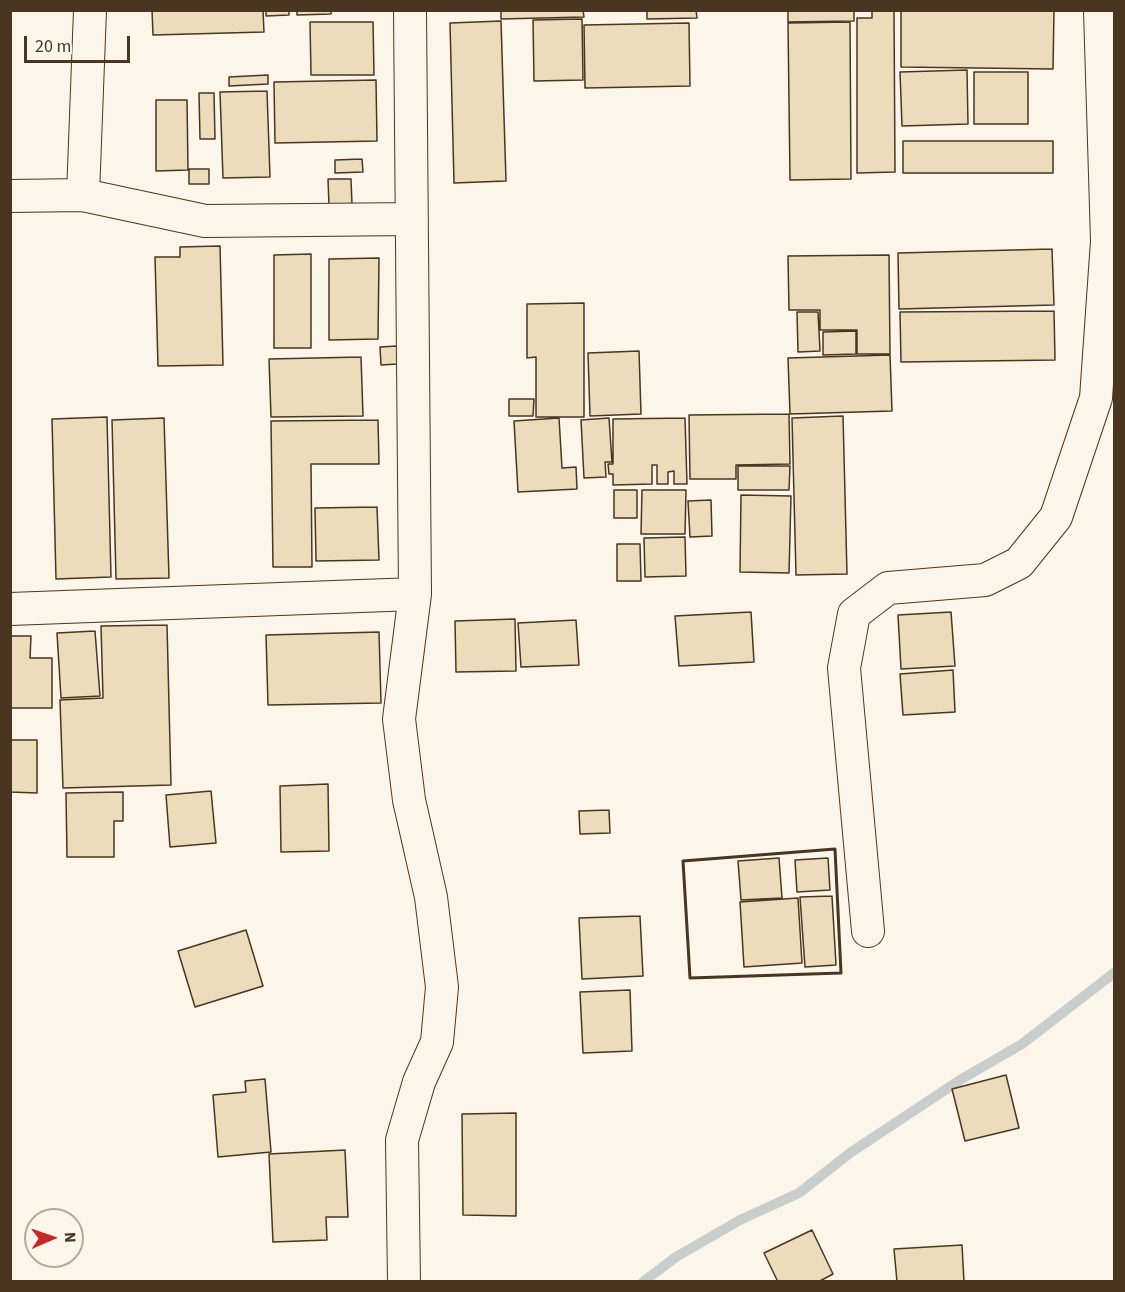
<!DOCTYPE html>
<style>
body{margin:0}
#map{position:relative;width:1125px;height:1292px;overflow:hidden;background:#fbf6e9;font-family:"Source Sans 3",sans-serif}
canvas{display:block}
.frame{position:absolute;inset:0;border:12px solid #4a3520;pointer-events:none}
.north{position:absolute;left:24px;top:1208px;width:60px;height:60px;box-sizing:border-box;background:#fbf6e9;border:2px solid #b4a999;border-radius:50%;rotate:88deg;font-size:16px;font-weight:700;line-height:24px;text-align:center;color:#4a3520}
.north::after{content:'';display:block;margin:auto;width:21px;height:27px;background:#c62828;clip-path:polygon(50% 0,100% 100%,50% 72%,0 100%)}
.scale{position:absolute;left:24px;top:36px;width:106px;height:27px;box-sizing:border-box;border:3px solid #4a3520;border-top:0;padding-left:8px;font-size:18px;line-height:21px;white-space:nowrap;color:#4a3520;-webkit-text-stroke:4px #fbf6e9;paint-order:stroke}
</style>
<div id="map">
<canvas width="1125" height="1292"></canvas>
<div class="frame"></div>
<div class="north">N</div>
<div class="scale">20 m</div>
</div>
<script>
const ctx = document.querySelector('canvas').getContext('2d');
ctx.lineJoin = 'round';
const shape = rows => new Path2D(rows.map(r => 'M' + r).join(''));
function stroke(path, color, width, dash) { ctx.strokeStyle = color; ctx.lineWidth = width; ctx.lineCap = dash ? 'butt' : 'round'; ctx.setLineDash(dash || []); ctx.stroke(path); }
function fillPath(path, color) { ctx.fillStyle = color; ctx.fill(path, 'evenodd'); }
stroke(shape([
 [643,1282,676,1257,740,1220,799,1193,850,1153,960,1080,1022,1044,1114,973]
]), '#c9cecd', 10);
const building = shape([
 [152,10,263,10,264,32,153,35,152,10],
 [266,10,289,10,289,15,266,16,266,10],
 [297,10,331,10,331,14,297,15,297,10],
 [501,10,583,10,584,17,501,19,501,10],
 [647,10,696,10,697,18,647,19,647,10],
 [788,10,854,10,854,21,788,22,788,10],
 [872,10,894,10,895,172,857,173,857,18,872,18,872,10],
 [901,10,1054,10,1053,69,901,67,901,10],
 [582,19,583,80,534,81,533,20,582,19],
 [501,21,506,181,454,183,450,23,501,21],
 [310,22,373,22,374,75,311,75,310,22],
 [850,22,851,179,790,180,788,23,850,22],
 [689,23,690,86,585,88,584,25,689,23],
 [967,70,968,124,902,126,900,72,967,70],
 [974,72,1028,72,1028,124,974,124,974,72],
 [268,75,268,84,229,86,229,77,268,75],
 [376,80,377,141,275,143,274,82,376,80],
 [267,91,270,177,223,178,220,92,267,91],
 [199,93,214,93,215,139,200,139,199,93],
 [156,100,187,100,188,170,156,171,156,100],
 [903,141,1053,141,1053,173,903,173,903,141],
 [362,159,363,172,335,173,335,160,362,159],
 [189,169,209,169,209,184,189,184,189,169],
 [328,179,351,179,352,205,329,206,328,179],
 [220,246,223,365,158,366,155,257,180,257,180,247,220,246],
 [1052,249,1054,305,899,309,898,253,1052,249],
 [311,254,311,348,274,348,274,255,311,254],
 [889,255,890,354,857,354,857,330,820,330,820,310,789,310,788,256,889,255],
 [379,258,378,339,329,340,329,259,379,258],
 [584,303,584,417,536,417,536,357,527,358,527,304,584,303],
 [1054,311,1055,360,901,362,900,312,1054,311],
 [797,312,818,312,820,351,798,352,797,312],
 [856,331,856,354,823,355,823,332,856,331],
 [397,346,397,364,381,365,380,347,397,346],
 [639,351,641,414,590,416,588,353,639,351],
 [890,355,892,411,790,414,788,358,890,355],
 [361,357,363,416,271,417,269,359,361,357],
 [509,399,534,399,533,416,509,416,509,399],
 [789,414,790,464,736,465,736,479,690,479,689,415,789,414],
 [843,416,847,574,796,575,792,418,843,416],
 [107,417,111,577,56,579,52,419,107,417],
 [164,418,169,578,116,579,112,420,164,418],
 [559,418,562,468,576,467,577,489,518,492,514,421,559,418],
 [609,418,612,462,605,462,606,477,584,478,581,420,609,418],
 [685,418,687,484,674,484,674,471,668,472,668,484,657,484,657,465,652,465,652,484,613,485,613,474,609,474,608,464,613,464,613,419,685,418],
 [378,420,379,464,311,464,312,567,273,567,271,421,378,420],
 [738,466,790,466,789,490,738,490,738,466],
 [614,490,637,490,637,518,614,518,614,490],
 [642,490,686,490,685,534,641,534,642,490],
 [741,495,791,496,789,573,740,572,741,495],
 [711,500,712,536,690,537,688,501,711,500],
 [377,507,379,560,316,561,315,508,377,507],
 [685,537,686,576,645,577,644,538,685,537],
 [617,544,640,544,641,581,617,581,617,544],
 [751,612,754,662,679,666,675,616,751,612],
 [951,612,955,666,901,669,898,615,951,612],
 [515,619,516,671,456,672,455,621,515,619],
 [576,620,579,665,521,667,518,623,576,620],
 [167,625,171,785,63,788,60,700,103,698,101,626,167,625],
 [95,631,100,696,61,698,57,633,95,631],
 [379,632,381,703,268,705,266,635,379,632],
 [10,636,31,636,30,658,52,658,52,708,10,708,10,636],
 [953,670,955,712,903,715,900,674,953,670],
 [10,740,37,740,37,793,10,792,10,740],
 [328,784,329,851,281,852,280,786,328,784],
 [211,791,216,843,170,847,166,795,211,791],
 [123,792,123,821,114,821,114,857,67,857,66,793,123,792],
 [609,810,610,833,580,834,579,811,609,810],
 [779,858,782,898,741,900,738,861,779,858],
 [828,858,830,890,797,892,795,860,828,858],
 [832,896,836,965,805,967,800,897,832,896],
 [798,898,802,963,744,967,740,902,798,898],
 [640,916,643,976,582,979,579,918,640,916],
 [246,930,263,986,195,1007,178,951,246,930],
 [630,990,632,1051,583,1053,580,992,630,990],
 [1006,1075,1019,1128,965,1141,952,1089,1006,1075],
 [265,1079,271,1152,218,1157,213,1095,246,1092,245,1081,265,1079],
 [516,1113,516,1216,463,1215,462,1114,516,1113],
 [345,1150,348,1217,326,1217,327,1240,273,1242,269,1154,345,1150],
 [812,1230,833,1274,818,1282,778,1282,764,1253,812,1230],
 [962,1245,964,1282,897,1282,894,1249,962,1245]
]);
fillPath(building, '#ecdcbc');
stroke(building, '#4a3520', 1.5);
const minor = shape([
 [83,195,205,221,412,219],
 [10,196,83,195,90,10],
 [10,609,415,594],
 [868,931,844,668,854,614,888,588,985,580,1019,563,1056,517,1096,398,1107,241,1100,10],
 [404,1282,402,1140,419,1082,437,1042,442,987,431,897,409,800,399,719,415,594,410,10]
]);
stroke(minor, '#4a3520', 34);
stroke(minor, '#fbf6e9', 32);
stroke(shape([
 [835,849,841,973,690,978,683,861,835,849]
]), '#4a3520', 3);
</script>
